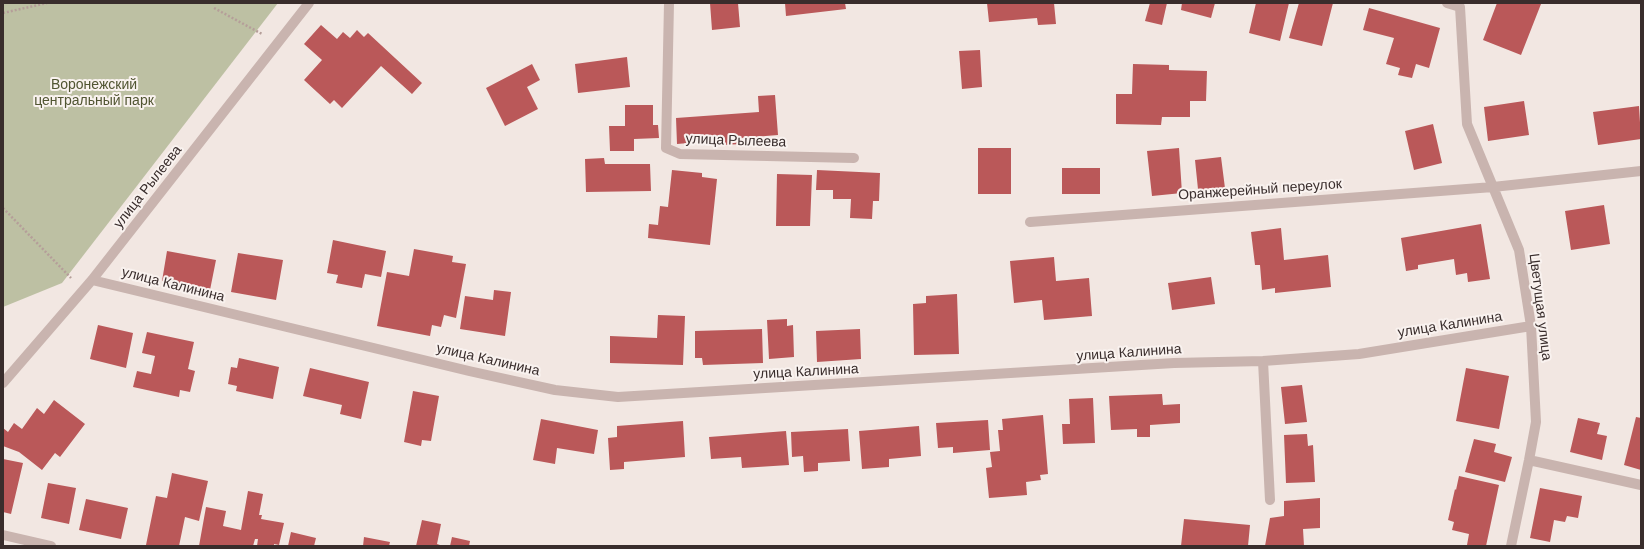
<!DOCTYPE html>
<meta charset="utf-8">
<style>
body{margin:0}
#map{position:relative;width:1644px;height:549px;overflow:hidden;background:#f2e7e2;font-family:Helvetica,sans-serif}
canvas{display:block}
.frame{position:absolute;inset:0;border:4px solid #392d2c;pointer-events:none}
</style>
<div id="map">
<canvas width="1644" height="549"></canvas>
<div class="frame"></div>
</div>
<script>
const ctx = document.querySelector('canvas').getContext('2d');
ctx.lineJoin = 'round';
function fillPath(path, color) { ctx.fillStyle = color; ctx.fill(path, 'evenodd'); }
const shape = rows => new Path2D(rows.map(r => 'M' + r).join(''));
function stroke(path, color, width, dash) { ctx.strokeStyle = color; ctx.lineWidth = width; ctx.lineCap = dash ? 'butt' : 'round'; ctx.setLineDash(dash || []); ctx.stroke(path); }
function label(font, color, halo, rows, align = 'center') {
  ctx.font = font + ' Helvetica,sans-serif'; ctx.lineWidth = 4; ctx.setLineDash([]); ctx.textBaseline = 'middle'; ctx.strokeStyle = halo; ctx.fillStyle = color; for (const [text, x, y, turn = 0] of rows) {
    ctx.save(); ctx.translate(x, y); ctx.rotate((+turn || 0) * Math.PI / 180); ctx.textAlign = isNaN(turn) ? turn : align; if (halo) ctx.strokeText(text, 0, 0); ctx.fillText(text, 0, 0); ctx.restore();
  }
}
fillPath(shape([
 [3,3,278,3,62,283,3,307]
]), '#bdc0a3');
fillPath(shape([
 [710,3,738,3,740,27,712,30],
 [785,3,845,3,846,9,786,16],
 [987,3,1054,3,1056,24,1038,25,1037,18,989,22],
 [1150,3,1167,3,1162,25,1145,21],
 [1182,3,1215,3,1211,18,1181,10],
 [1256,3,1289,3,1280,41,1249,33],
 [1299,3,1333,3,1322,46,1289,38],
 [1497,3,1538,3,1541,4,1521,55,1483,40],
 [1369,8,1440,28,1429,68,1416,64,1412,78,1398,75,1400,68,1386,64,1394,38,1363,30],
 [321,25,337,39,343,32,350,38,357,30,364,37,368,33,422,83,412,94,381,66,342,108,334,100,330,104,304,80,322,60,304,44],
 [980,50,982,87,962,89,959,51],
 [627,57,630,87,578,93,575,64],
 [532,64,540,80,527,87,538,109,505,126,486,88],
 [1133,64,1169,65,1169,70,1207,71,1206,101,1190,101,1190,117,1162,117,1161,125,1116,124,1116,94,1132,94],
 [775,95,778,135,741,138,742,144,723,145,723,140,677,144,676,118,759,112,758,96],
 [1524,101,1529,135,1488,141,1484,107],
 [625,105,653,105,653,125,658,125,659,138,634,139,634,151,610,151,609,126,625,126],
 [1639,106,1641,139,1598,145,1593,112],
 [1433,124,1442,163,1414,170,1405,131],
 [978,148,1011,148,1011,194,978,194],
 [1179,148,1182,193,1152,196,1147,151],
 [1221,157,1226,196,1199,199,1195,160],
 [604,158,605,164,650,164,651,191,586,192,585,159],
 [1062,168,1100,168,1100,194,1062,194],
 [672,170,702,173,702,177,717,179,710,245,648,238,649,224,658,225,660,206,668,207],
 [817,170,880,173,879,201,873,201,872,219,850,218,851,199,833,199,833,190,816,190],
 [777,174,812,175,810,226,776,226],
 [1604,205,1610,244,1571,250,1565,211],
 [1481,224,1490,279,1468,282,1467,273,1456,275,1454,259,1418,265,1418,269,1406,271,1401,238],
 [1281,228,1284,260,1328,255,1331,287,1275,293,1275,288,1262,290,1260,265,1255,265,1251,232],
 [333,240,386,251,381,277,365,274,362,288,336,283,338,275,327,273],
 [414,249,453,256,452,262,466,264,456,318,444,315,441,327,432,325,430,336,377,326,387,272,409,276],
 [167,251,216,260,210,290,162,281],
 [238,253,283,260,276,300,231,292],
 [1054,257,1056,281,1089,278,1092,316,1044,320,1042,300,1014,303,1010,261],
 [1211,277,1215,304,1172,310,1168,283],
 [494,290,511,292,505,336,460,329,465,296,493,300],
 [957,294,959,354,914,355,913,304,926,303,926,296],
 [658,315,685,316,683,365,610,363,610,336,657,338],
 [787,319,787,326,793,325,794,357,769,359,767,320],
 [98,325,133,333,126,368,90,359],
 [762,329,763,363,703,365,702,358,695,358,695,331],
 [860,329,861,359,817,362,816,331],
 [147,332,194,342,188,369,195,371,190,392,180,390,179,397,133,387,137,371,151,374,155,356,142,353],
 [239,358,279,367,273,399,236,391,237,386,228,384,231,367,237,368],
 [310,368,369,382,361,419,340,414,342,405,303,396],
 [1466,368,1509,376,1499,429,1456,421],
 [1302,385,1307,422,1285,424,1281,387],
 [413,391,439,396,431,441,422,440,421,446,404,442],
 [1162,394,1163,405,1180,404,1180,423,1150,425,1150,437,1137,437,1137,429,1111,430,1109,396],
 [1093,398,1095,443,1063,444,1062,424,1070,424,1069,399],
 [54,400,85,424,60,457,55,453,42,470,19,452,3,446,3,428,8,432,14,423,22,429,37,408,44,414],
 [1043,415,1048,474,1040,475,1041,480,1026,482,1027,495,989,498,986,468,992,467,990,452,1000,451,998,430,1003,430,1002,419],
 [1636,417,1641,418,1641,470,1624,465],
 [1578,418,1600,423,1597,434,1607,436,1602,460,1570,452],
 [541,419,598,430,594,454,557,448,555,464,533,460],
 [988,420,990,450,953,453,953,447,938,448,936,423],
 [683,421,685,457,624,462,624,469,610,470,608,438,617,437,617,426],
 [919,426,921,456,889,459,889,467,862,469,859,431],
 [848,429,850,461,818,463,818,471,804,472,803,456,792,457,791,432],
 [786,431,789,465,742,468,741,457,711,459,709,437],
 [1307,434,1308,446,1313,445,1315,482,1286,483,1284,435],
 [1474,439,1496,444,1494,452,1512,457,1505,482,1465,472],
 [3,459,23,463,11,514,3,512],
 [172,473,208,481,199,521,185,517,179,546,146,545,156,496,167,498],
 [1459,476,1499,485,1486,546,1467,545,1469,534,1452,530,1454,522,1448,520,1455,489,1456,490],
 [48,483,76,488,69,524,41,518],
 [1540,488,1582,496,1578,518,1567,516,1565,522,1554,520,1550,542,1530,538],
 [248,491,263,494,259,515,262,515,261,519,284,523,279,545,274,544,274,546,257,546,258,539,255,539,253,546,199,546,206,507,226,511,223,526,241,530],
 [1320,498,1320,528,1303,529,1304,546,1265,546,1270,518,1284,516,1284,501],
 [86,499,128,508,121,539,79,530],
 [1184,519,1250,525,1248,546,1181,546],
 [422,520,441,524,437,544,443,546,416,546],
 [291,532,316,538,314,546,288,546],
 [364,537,390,542,389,546,363,546],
 [452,537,470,541,469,546,450,546]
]), '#ba5859');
stroke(shape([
 [214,8,262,34],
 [3,13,47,3],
 [3,208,71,278]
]), '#b59e99', 2.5, [2, 2]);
stroke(shape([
 [669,3,666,148,680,154,854,158],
 [1447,3,1460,7],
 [1460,7,1467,124,1519,250,1531,326,1536,422,1529,460,1511,546],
 [1030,222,1493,187,1641,171],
 [92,280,469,371,555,390,618,397,1174,363,1263,361,1359,354,1531,326],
 [1263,361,1270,500],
 [3,383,92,280,309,3],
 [1529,460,1641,485],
 [3,535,51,546]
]), '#c9b4af', 10);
label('14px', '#515532', '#f9f2ef', [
 ["Воронежский",94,85],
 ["центральный парк",94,101]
]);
label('14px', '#392d2c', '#f9f2ef', [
 ["улица Рылеева",736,141,2],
 ["улица Рылеева",148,187,-52],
 ["Оранжерейный переулок",1260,190,-4],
 ["улица Калинина",173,285,14],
 ["Цветущая улица",1540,307,83],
 ["улица Калинина",1450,325,-9],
 ["улица Калинина",1129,353,-4],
 ["улица Калинина",488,360,13],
 ["улица Калинина",806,372,-3]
]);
</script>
